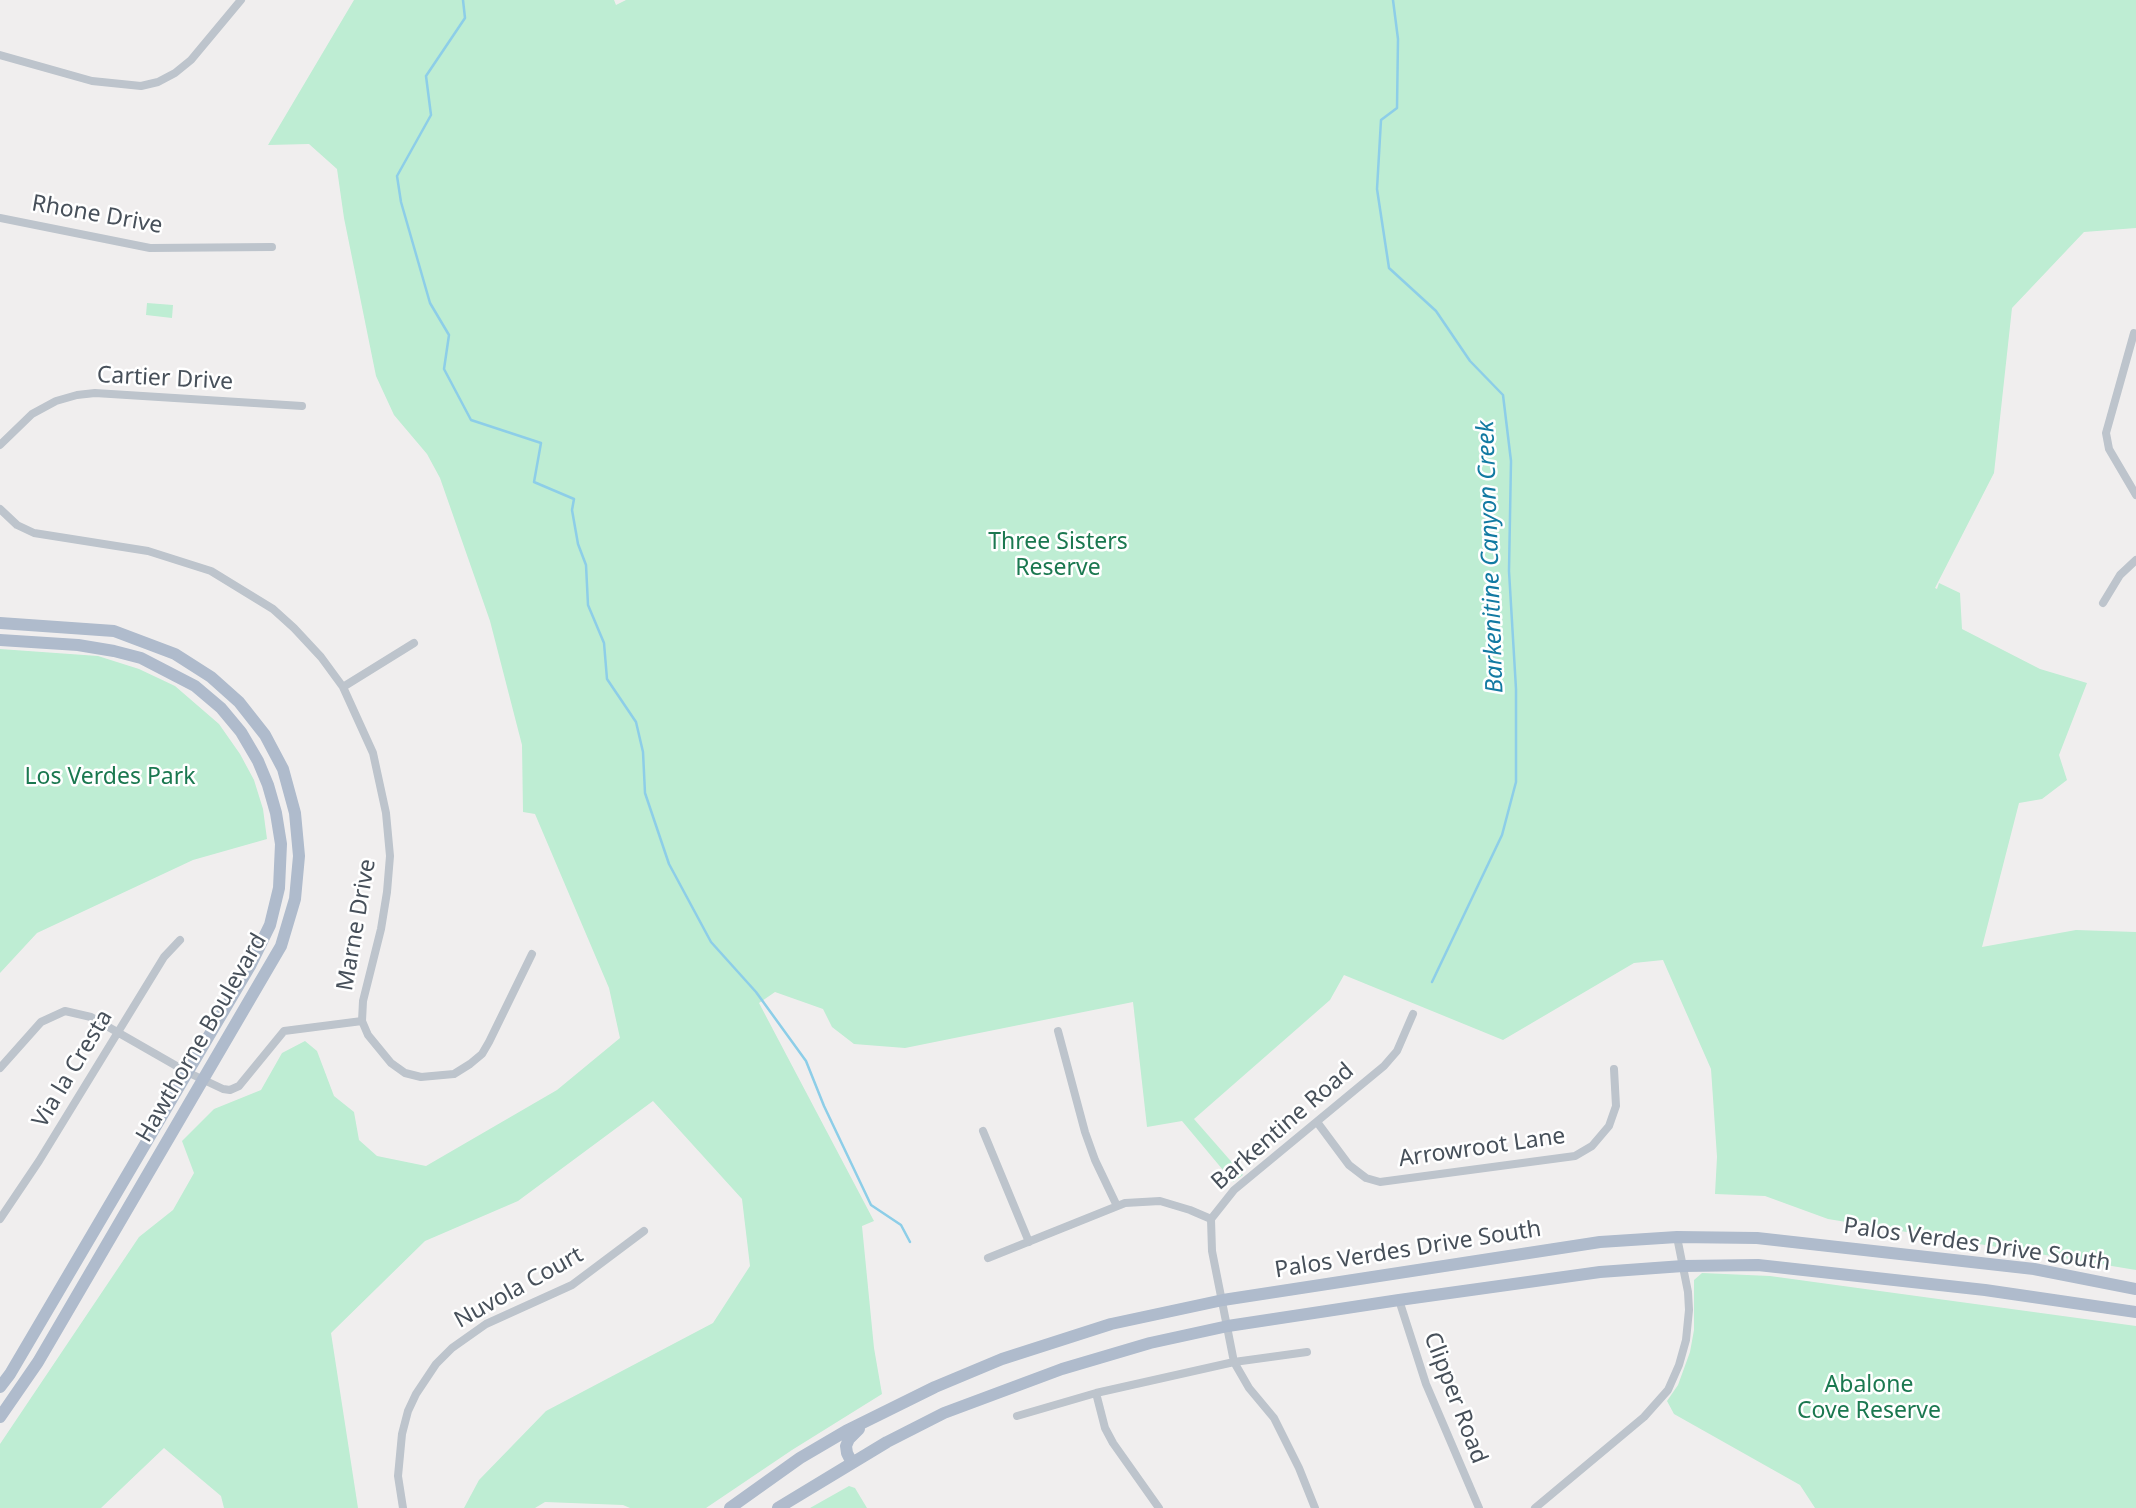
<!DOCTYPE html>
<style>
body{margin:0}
canvas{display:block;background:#f0eeee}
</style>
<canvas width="2136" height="1508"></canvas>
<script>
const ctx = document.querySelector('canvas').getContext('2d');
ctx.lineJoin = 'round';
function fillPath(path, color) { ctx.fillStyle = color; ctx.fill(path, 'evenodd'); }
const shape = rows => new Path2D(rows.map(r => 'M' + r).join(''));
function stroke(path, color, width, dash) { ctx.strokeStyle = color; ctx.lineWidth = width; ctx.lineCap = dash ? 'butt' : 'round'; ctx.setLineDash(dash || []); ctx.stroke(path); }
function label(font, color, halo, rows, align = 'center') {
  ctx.font = font + ' "Noto Sans",sans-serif'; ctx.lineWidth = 5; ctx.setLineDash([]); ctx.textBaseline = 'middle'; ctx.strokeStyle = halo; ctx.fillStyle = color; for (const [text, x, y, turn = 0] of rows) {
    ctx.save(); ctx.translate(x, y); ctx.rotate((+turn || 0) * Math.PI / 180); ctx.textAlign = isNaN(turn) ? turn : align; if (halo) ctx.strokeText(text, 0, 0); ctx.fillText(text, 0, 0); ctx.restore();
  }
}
fillPath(shape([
 [354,0,614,0,616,5,626,0,2136,0,2136,228,2084,232,2012,308,1994,473,1935,588,1937,589,1939,583,1960,593,1962,629,2040,669,2087,683,2059,755,2067,780,2042,799,2019,803,1982,947,2076,930,2136,932,2136,1270,1828,1219,1765,1196,1715,1194,1717,1157,1711,1069,1663,960,1634,963,1503,1040,1344,975,1330,1000,1194,1119,1243,1175,1233,1182,1182,1121,1147,1127,1133,1002,905,1048,854,1044,832,1027,823,1009,775,992,759,1003,874,1221,862,1226,874,1348,882,1394,792,1450,706,1508,630,1508,623,1505,545,1502,535,1508,464,1508,479,1480,546,1411,713,1323,750,1266,742,1199,653,1101,518,1201,425,1241,331,1333,358,1508,224,1508,221,1496,164,1448,101,1508,0,1508,0,1444,139,1237,173,1210,194,1173,182,1141,214,1109,261,1090,282,1053,305,1041,317,1051,334,1096,354,1112,359,1140,377,1156,426,1166,557,1090,620,1038,609,988,535,814,523,812,522,745,490,621,440,478,427,454,394,415,376,376,344,218,337,169,309,144,268,145],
 [147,303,173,305,172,318,146,315],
 [0,649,98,656,139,669,175,686,219,724,240,754,254,780,263,809,267,839,193,860,37,933,0,973],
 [1702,1273,1770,1276,2136,1326,2136,1508,1815,1508,1800,1485,1674,1414,1667,1401,1678,1385,1690,1352,1694,1330,1694,1280],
 [849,1486,855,1488,867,1508,810,1508]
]), '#beedd3');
stroke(shape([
 [463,0,465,18,426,76,431,115,397,176,401,202,430,303,449,335,444,369,471,420,541,443,534,482,574,499,572,510,578,544,586,565,588,605,604,643,607,679,636,722,643,752,645,793,669,864,711,942,756,992,806,1061,824,1106,871,1205,901,1225,910,1242],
 [1393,0,1398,39,1397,108,1381,120,1377,189,1389,268,1436,311,1470,361,1503,395,1511,461,1509,571,1516,689,1516,782,1502,835,1432,982]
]), '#8dcee8', 2.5);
stroke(shape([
 [0,55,92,81,141,86,158,82,175,73,191,60,241,0],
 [0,218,150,248,272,247],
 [2134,333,2106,433,2109,449,2136,495],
 [0,445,32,414,56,401,77,395,95,393,302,406],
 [0,509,17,525,34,533,148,551,211,571,273,609,294,628,321,657,343,687,373,753,386,813,390,856,387,892,381,929,363,1001,362,1021,368,1035,391,1063,405,1073,421,1077,454,1074,470,1064,482,1054,489,1042,532,954],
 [2103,603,2120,575,2136,560],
 [343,687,414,643],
 [1058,1031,1085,1132,1095,1160,1117,1206],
 [0,1068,41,1022,65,1011,91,1017,187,1072,223,1089,230,1090,239,1086,284,1031,362,1021],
 [1317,1122,1349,1165,1366,1178,1380,1182,1575,1156,1592,1146,1609,1126,1616,1106,1614,1069],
 [983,1131,1029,1242],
 [0,1219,39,1161,164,957,180,940],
 [988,1258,1125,1203,1160,1201,1190,1210,1211,1219],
 [1399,1300,1426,1384,1479,1508],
 [1096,1393,1105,1428,1113,1443,1159,1508],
 [1017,1416,1096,1393,1234,1362,1307,1352],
 [403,1508,398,1476,402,1434,408,1411,416,1394,436,1364,452,1348,486,1324,572,1285,644,1231],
 [1315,1508,1299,1468,1274,1418,1249,1388,1234,1362,1212,1251,1211,1219,1234,1190,1384,1066,1397,1051,1413,1014],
 [1535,1508,1644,1417,1668,1390,1679,1365,1686,1340,1689,1310,1688,1292,1677,1237]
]), '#bdc4cc', 8);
stroke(shape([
 [0,623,114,631,175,654,211,677,239,702,265,735,283,769,295,813,299,856,295,899,281,946,38,1362,0,1417],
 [0,640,78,645,114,651,141,658,195,686,221,708,241,732,258,761,268,785,276,813,281,844,279,888,270,925,250,966,10,1374,0,1387],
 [852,1463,847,1453,846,1446,849,1439,859,1429],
 [730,1508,800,1458,846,1431,935,1387,1002,1359,1111,1324,1223,1300,1600,1242,1677,1237,1757,1238,2034,1269,2136,1289],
 [778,1508,887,1442,944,1413,1062,1369,1150,1343,1228,1326,1399,1300,1600,1272,1683,1266,1758,1265,1985,1290,2136,1312]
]), '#afbbcc', 12);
label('23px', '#47505a', '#fff', [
 ["Rhone Drive",97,215,10],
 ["Cartier Drive",165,379,3],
 ["Marne Drive",357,925,-80],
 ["Hawthorne Boulevard",202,1038,-60],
 ["Via la Cresta",73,1069,-59],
 ["Barkentine Road",1283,1127,-41],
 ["Arrowroot Lane",1482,1148,-8],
 ["Palos Verdes Drive South",1977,1245,8],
 ["Palos Verdes Drive South",1408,1250,-9],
 ["Nuvola Court",519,1288,-29],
 ["Clipper Road",1455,1398,69]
]);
label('23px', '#1b7850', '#fff', [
 ["Three Sisters",1058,542],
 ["Reserve",1058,568],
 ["Los Verdes Park",110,777],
 ["Abalone",1869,1385],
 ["Cove Reserve",1869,1411]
]);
label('italic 24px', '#127aa2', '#fff', [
 ["Barkenitine Canyon Creek",1491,557,-92]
]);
</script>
